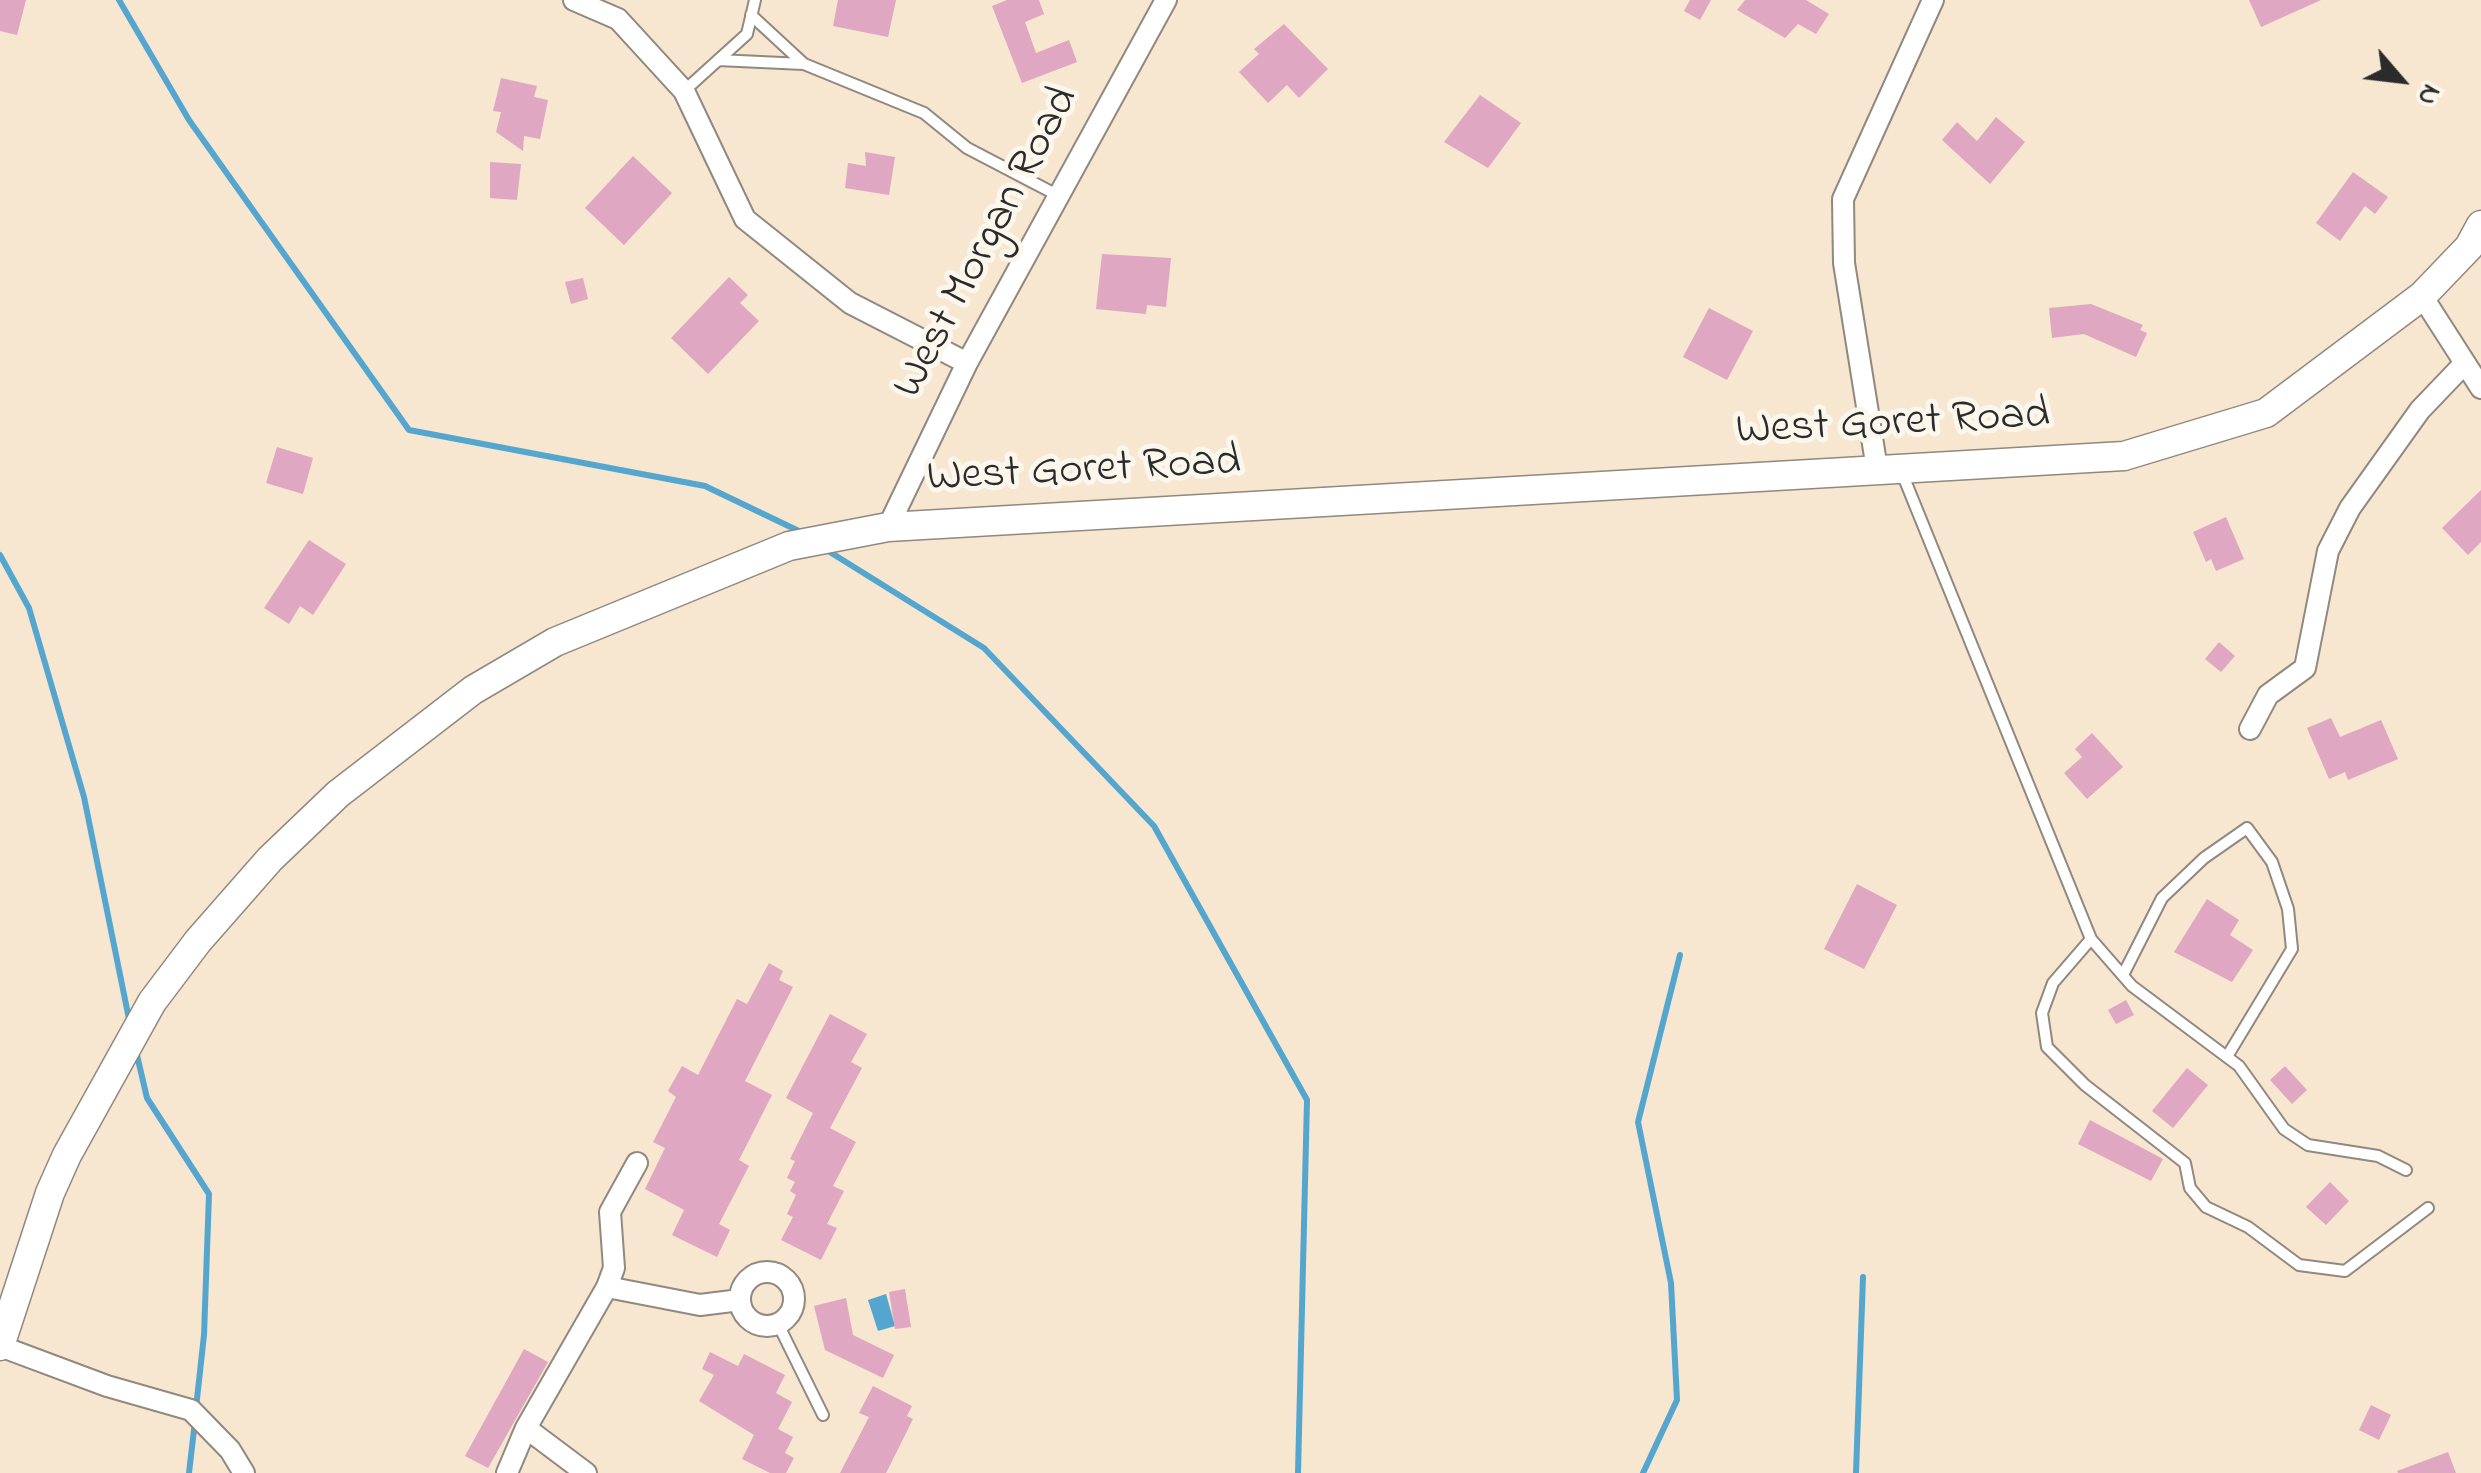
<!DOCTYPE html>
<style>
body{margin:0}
#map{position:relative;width:2481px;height:1473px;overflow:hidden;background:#f7e6d0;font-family:"Indie Flower",sans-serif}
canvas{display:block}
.north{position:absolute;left:2351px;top:30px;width:100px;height:100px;-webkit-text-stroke:8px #fbf7ec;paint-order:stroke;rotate:118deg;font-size:28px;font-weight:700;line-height:40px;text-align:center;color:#2b2b2b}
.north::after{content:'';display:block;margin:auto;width:35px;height:45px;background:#2b2b2b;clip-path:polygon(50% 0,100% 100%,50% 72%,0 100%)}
</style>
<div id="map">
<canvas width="2481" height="1473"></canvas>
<div class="north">N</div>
</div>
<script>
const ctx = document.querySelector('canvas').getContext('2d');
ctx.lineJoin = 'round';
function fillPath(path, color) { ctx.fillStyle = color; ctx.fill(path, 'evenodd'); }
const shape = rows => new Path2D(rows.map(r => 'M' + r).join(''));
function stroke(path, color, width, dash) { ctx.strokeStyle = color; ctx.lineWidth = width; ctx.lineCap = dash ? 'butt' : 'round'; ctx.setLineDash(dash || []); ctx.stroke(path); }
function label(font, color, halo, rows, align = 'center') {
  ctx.font = font + ' "Indie Flower",sans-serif'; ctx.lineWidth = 10; ctx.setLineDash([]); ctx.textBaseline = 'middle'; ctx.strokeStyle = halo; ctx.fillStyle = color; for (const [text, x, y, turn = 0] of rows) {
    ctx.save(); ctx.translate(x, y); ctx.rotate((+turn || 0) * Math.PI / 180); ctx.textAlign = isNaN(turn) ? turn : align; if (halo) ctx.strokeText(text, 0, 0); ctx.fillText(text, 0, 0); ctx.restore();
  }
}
fillPath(shape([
 [886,1294,895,1326,878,1331,868,1300]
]), '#54a6cf');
stroke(shape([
 [119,0,189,120,409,430,705,486,803,533],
 [825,549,984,648,1154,826,1307,1100,1298,1473],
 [0,555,29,608,84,797,130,1024],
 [136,1051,147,1098,209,1194,204,1335,196,1408],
 [189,1473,195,1421],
 [1643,1473,1677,1400,1671,1283,1638,1122,1680,955],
 [1856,1473,1863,1277]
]), '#54a6cf', 6);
fillPath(shape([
 [0,0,26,0,17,35,0,31],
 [838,0,896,0,888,37,833,26],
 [1007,0,1039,0,1044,14,1025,22,1036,53,1069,40,1077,62,1022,83,992,6],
 [1690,0,1711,0,1700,20,1684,11],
 [1745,0,1806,0,1829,14,1816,34,1798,24,1785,38,1737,10],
 [2249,0,2321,0,2261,27],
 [1284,24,1328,69,1299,98,1287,85,1268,103,1239,72,1259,54,1254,49],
 [501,78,537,86,534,97,548,100,540,139,524,136,523,151,496,132,501,112,493,111],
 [1480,95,1521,123,1488,168,1444,142],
 [1996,117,2025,142,1990,184,1942,140,1957,122,1977,141],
 [865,152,895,157,889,195,845,188,848,163,866,166],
 [633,156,672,193,624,245,585,208],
 [490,162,521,164,517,200,490,198],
 [2353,172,2388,197,2375,214,2365,206,2340,241,2316,223],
 [1102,254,1171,258,1166,307,1147,305,1146,314,1096,309],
 [729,277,748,295,740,303,759,321,708,374,671,338],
 [583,278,588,299,571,304,565,282],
 [2091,304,2143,325,2140,330,2147,333,2136,357,2084,334,2052,338,2049,308],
 [1709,308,1753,331,1727,380,1683,357],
 [277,447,313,458,303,494,266,483],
 [2481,490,2481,542,2468,555,2442,528],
 [2226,517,2244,559,2216,571,2211,559,2206,562,2193,532],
 [309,540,346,564,313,615,300,606,289,624,264,608],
 [2219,642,2235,656,2221,672,2205,659],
 [2331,718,2340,737,2381,720,2398,759,2348,780,2345,772,2329,779,2307,728],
 [2092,733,2123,767,2087,799,2064,773,2082,757,2075,749],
 [1857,884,1897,905,1864,969,1824,949],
 [2207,899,2239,920,2230,935,2253,950,2232,982,2174,952],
 [769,963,783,971,779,980,793,987,745,1081,772,1095,739,1160,749,1166,719,1224,730,1230,717,1257,672,1235,684,1210,645,1189,665,1148,653,1142,676,1097,668,1091,682,1066,698,1075,737,999,747,1004],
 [2126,1000,2134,1015,2116,1024,2108,1010],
 [830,1014,867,1034,851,1062,862,1068,830,1128,856,1142,833,1186,844,1191,827,1224,837,1228,821,1260,781,1240,793,1217,787,1214,796,1195,790,1191,795,1182,787,1178,795,1161,790,1159,813,1113,786,1098],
 [2285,1066,2307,1090,2292,1104,2270,1080],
 [2187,1068,2208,1085,2173,1128,2152,1111],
 [2090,1120,2163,1159,2151,1181,2078,1144],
 [2330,1182,2349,1201,2326,1225,2306,1207],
 [905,1289,911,1327,895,1329,889,1292],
 [846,1298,853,1335,894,1355,883,1378,825,1350,814,1306],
 [524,1349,548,1362,488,1468,465,1456],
 [710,1352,738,1366,744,1354,785,1375,776,1393,792,1402,778,1429,793,1437,785,1453,794,1458,786,1473,770,1473,742,1459,754,1435,699,1401,714,1375,702,1369],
 [873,1386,912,1406,907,1416,913,1419,886,1473,840,1473,869,1417,859,1413],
 [2371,1405,2391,1415,2379,1440,2359,1430],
 [2448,1452,2456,1473,2398,1473,2397,1471]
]), '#dfa7c1');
const lane = shape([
 [751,15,804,64,924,113,967,148,1059,196],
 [718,60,803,64],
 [684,91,747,34,755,0],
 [1902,473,2091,939,2053,983,2042,1013,2047,1047,2085,1085,2185,1163,2190,1188,2206,1207,2248,1227,2299,1265,2345,1271,2428,1208],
 [2091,939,2132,986,2239,1066,2284,1129,2308,1145,2378,1156,2406,1170],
 [2123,975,2162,898,2204,858,2247,828,2272,862,2288,909,2292,949,2228,1055],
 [778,1324,823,1415]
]);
const street = shape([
 [574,0,618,19,684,91,745,219,850,303,967,363],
 [2422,296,2481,388],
 [1877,469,1844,263,1843,199,1933,0],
 [888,527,967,363,1166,0],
 [2250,729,2268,695,2305,668,2328,551,2350,508,2420,410,2465,363],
 '740 1299a27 27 0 1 1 54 0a27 27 0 1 1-54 0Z',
 [607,1287,700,1305,740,1300],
 [0,1346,107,1386,191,1410,230,1450,244,1473],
 [526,1428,586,1473],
 [507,1473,526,1428,607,1287,614,1268,610,1212,637,1163]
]);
const secondary = shape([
 [0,1346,50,1193,67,1155,152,1002,198,941,270,859,338,794,473,690,555,642,789,546,888,527,2124,456,2266,413,2422,296,2469,247,2481,225]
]);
stroke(lane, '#91887e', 14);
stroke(street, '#91887e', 24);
stroke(secondary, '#91887e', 31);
stroke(lane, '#fff', 10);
stroke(street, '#fff', 20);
stroke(secondary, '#fff', 28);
label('45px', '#2b2b2b', '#fbf7ec', [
 ["West Morgan Road",989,244,-62],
 ["West Goret Road",1893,426,-3],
 ["West Goret Road",1084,473,-3]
]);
</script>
